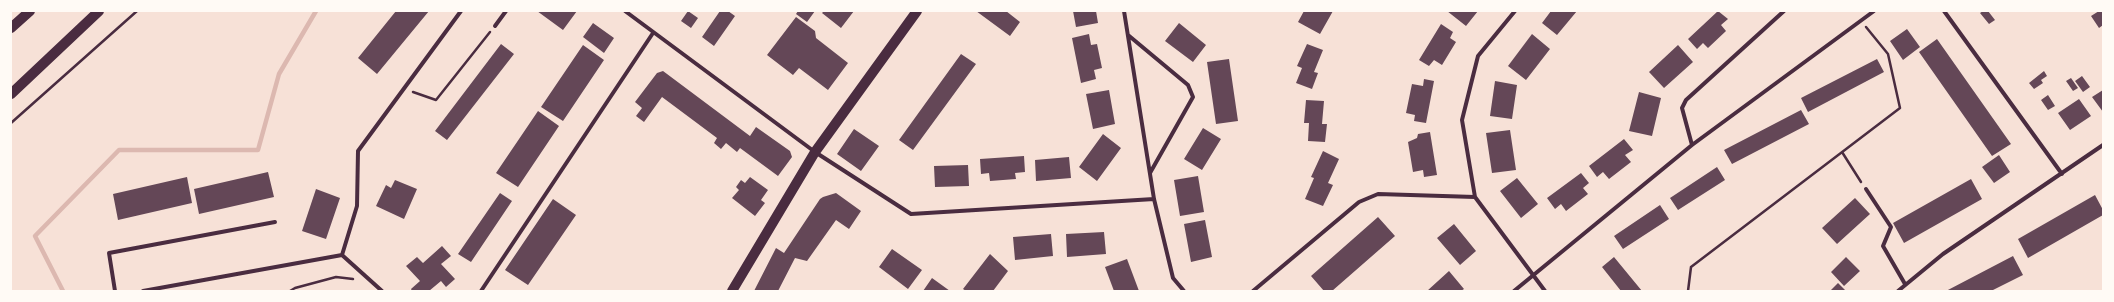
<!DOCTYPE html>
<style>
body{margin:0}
#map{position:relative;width:2114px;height:302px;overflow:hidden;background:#f7e1d7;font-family:"Exo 2",sans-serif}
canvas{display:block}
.frame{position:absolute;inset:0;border:12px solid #fffaf5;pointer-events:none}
</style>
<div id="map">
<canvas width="2114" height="302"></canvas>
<div class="frame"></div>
</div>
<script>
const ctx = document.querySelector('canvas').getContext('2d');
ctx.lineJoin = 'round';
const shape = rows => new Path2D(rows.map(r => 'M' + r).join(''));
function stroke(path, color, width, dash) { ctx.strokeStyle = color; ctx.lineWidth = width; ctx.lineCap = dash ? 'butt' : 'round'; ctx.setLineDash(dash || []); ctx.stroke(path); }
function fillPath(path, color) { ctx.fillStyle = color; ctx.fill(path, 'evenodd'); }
stroke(shape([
 [63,291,35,236,119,150,258,150,279,74,316,11]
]), '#dcb8b0', 4.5);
fillPath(shape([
 [396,11,429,11,377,74,358,58],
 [537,11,577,11,563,30],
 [688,11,698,18,691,28,681,21],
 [720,11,728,11,735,16,714,46,702,37],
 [798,11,815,11,807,22,796,14],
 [824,11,854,11,841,28,822,13],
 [976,11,1006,11,1020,22,1010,36],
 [1073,11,1096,11,1098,23,1076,27],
 [1304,11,1333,11,1320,34,1298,22],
 [1447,11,1478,11,1466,26],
 [1551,11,1577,11,1557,35,1542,23],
 [1718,11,1728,19,1721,25,1726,31,1708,48,1703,43,1697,49,1688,39],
 [1983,11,1988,11,1995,20,1989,24,1980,13],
 [2099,11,2103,11,2103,25,2099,28,2091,16],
 [796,17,815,31,816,38,848,63,828,90,799,68,793,75,767,55],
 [593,23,614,38,604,53,583,37],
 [1179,23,1206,45,1193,62,1165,41],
 [1441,24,1453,32,1450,38,1456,42,1442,65,1434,60,1429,66,1419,60],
 [1907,29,1920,47,1903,60,1890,41],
 [1089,34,1091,45,1097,44,1102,68,1094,70,1096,79,1081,83,1072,38],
 [1532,34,1550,49,1526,80,1508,66],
 [1937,39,2011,144,1992,156,1919,52],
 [501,44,514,54,447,140,435,131],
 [1307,44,1323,50,1314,72,1318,73,1312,89,1296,83,1302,68,1297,66],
 [583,45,604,60,563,121,541,107],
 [1678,45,1693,62,1664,88,1649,72],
 [961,54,976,64,913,150,899,140],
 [1229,59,1238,121,1216,124,1207,62],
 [1877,59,1884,72,1808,112,1801,98],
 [663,71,750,136,756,127,790,151,792,157,778,176,740,148,737,152,726,143,721,149,714,143,717,138,662,97,644,122,636,116,642,108,635,102,657,73],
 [2044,71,2047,76,2041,80,2043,83,2034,89,2029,83],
 [2082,76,2090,87,2083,92,2075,81],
 [2071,78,2078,88,2073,91,2066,81],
 [1424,79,1434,81,1426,123,1414,121,1415,115,1406,113,1412,84,1423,86],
 [1495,81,1517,85,1512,119,1490,116],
 [1109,90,1115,124,1093,129,1086,94],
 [2103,90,2103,112,2092,97],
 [1639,92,1661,98,1652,136,1629,131],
 [2048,95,2055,106,2048,110,2041,100],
 [2079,99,2091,116,2070,130,2058,113],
 [1306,100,1324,101,1322,124,1327,124,1325,142,1308,141,1309,123,1304,123],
 [1801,110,1809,124,1732,164,1724,150],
 [538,111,559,126,518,187,496,173],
 [1203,128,1221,139,1202,170,1184,159],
 [854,129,879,146,861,171,837,154],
 [1510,130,1516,170,1492,173,1486,133],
 [1430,132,1437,175,1424,177,1423,170,1413,172,1408,142,1417,138,1418,134],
 [1103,134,1121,148,1097,181,1079,167],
 [1624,139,1633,150,1625,155,1631,162,1609,179,1603,172,1597,177,1589,166],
 [1323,151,1339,159,1328,183,1333,185,1323,206,1305,199,1314,178,1311,177],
 [1999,155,2010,172,1994,183,1982,167],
 [1024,156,1025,172,1015,173,1016,179,990,181,989,173,981,174,980,159],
 [1069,157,1071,178,1036,181,1035,160],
 [968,165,969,186,935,187,934,166],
 [1717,167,1725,180,1678,210,1670,198],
 [268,172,274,197,199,214,194,189],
 [1581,173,1589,183,1583,188,1588,194,1566,211,1561,204,1555,209,1547,198],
 [1198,176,1204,212,1180,216,1174,180],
 [187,177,192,203,118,220,113,194],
 [750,177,768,190,761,200,765,203,755,216,732,198,739,190,736,187,741,180,745,183],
 [1517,178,1538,204,1521,218,1500,191],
 [1971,179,1982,199,1904,243,1893,223],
 [395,180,417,189,404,219,376,206,386,185,391,188],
 [316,189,340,198,326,239,302,231],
 [500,193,512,201,471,262,458,254],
 [836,193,861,211,849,229,836,220,807,261,795,258,778,291,754,291,776,248,784,253,820,199,823,197],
 [2095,195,2103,210,2103,215,2028,258,2018,239],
 [1855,198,1870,214,1837,244,1822,228],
 [553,199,576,215,528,285,505,270],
 [1660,205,1669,219,1623,249,1614,236],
 [1378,217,1395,236,1332,291,1324,291,1311,276],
 [1205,220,1212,257,1191,262,1184,224],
 [1454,224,1476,251,1460,265,1437,238],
 [1104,232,1106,254,1067,257,1066,234],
 [1051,234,1053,256,1015,260,1013,237],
 [442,246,451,256,441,264,455,279,446,287,441,281,429,291,412,291,411,289,420,281,406,266,417,257,423,263],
 [892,249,922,270,908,289,879,267],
 [990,254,1008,271,993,291,966,291,963,289],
 [2013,256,2023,275,1991,291,1946,291],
 [1614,257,1642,291,1621,291,1602,267],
 [1846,257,1860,271,1844,286,1831,272],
 [1127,259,1139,291,1114,291,1105,267],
 [1449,271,1464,289,1461,291,1427,291],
 [932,278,950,291,923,291],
 [1838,283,1846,291,1830,291]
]), '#644757');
stroke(shape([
 [413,92,436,100,490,32],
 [11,123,137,11],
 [1842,152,1861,182],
 [290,291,295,288,336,277,353,279],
 [1688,291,1691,267,1900,108,1888,54,1866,27]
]), '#4a2c40', 2.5);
stroke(shape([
 [625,11,815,152,911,214,1154,199],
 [1124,11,1154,199,1173,278,1184,291],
 [1515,11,1478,56,1462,120,1475,197,1545,291],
 [1944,11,2062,174],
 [495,26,506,11],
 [1128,35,1188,85,1193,97,1150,173],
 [1692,145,1682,108,1686,100,1784,11],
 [1866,189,1891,227,1883,246,1905,284],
 [342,255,357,206,358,151,461,11],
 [342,255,382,291],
 [115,291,109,253,275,222],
 [143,291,342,255],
 [481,291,653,33],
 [1253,291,1359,202,1378,194,1475,197],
 [1514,291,1692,145,1874,11],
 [1898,291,1943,254,2103,145]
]), '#4a2c40', 4);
stroke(shape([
 [11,28,30,11],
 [11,94,99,11],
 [732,291,815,152,917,11]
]), '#4a2c40', 10);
</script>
